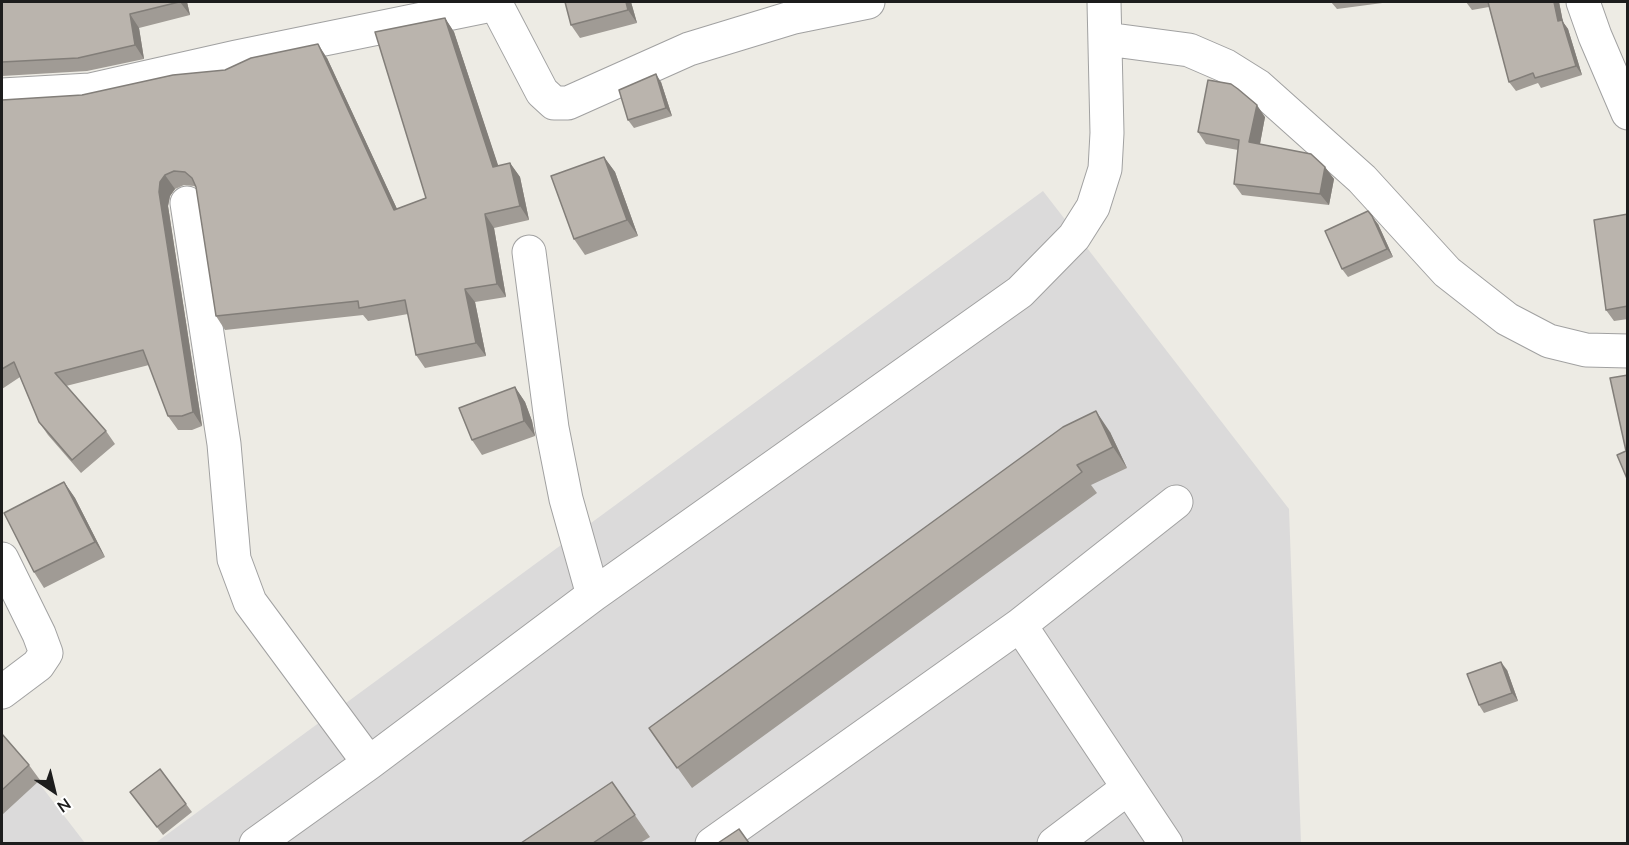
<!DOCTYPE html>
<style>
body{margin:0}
#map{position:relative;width:1629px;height:845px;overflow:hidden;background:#edebe4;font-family:Mulish,sans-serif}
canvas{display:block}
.frame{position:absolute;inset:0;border:3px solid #1d1d1d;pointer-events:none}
.north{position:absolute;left:24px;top:761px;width:60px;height:60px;-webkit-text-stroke:4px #fff;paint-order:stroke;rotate:145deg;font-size:16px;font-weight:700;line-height:24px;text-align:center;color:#1d1d1d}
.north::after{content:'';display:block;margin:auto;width:21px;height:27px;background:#1d1d1d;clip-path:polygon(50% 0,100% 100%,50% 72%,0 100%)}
</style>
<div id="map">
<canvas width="1629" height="845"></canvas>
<div class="frame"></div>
<div class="north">N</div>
</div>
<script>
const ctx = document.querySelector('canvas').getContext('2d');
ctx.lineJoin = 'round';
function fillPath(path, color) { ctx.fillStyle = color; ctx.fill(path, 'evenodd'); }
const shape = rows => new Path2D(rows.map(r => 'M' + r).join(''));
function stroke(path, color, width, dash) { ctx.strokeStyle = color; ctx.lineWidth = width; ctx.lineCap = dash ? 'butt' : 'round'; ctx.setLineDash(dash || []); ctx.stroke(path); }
fillPath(shape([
 [1043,191,1289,509,1301,843,154,844],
 [2,735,85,843,2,843]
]), '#dbdada');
const street = shape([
 [1583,2,1595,36,1628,113],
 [1106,39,1189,50,1226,66,1258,86,1362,179,1447,272,1507,319,1549,341,1586,350,1628,351],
 [2,95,90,90,236,57,496,4,542,92,554,103,568,103,689,49,794,17,868,2],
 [187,203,224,444,234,559,250,602,369,763],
 [529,252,552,428,566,499,593,595],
 [2,559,39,634,46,653,38,665,2,692],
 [1020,625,1176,502],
 [256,844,369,763,593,595,1020,292,1074,237,1093,207,1105,169,1107,133,1104,2],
 [712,844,1020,625,1166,844],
 [1054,844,1128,788]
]);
stroke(street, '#a1a1a1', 35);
stroke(street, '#fff', 33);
fillPath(shape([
 [2,2,187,2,190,15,139,28,144,59,87,71,2,76],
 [631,2,637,23,580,38,571,25],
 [1331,2,1390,2,1337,9],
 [1466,2,1559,2,1563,22,1568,29,1582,75,1541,88,1538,83,1516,91,1509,82,1489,7,1472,10],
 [445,18,454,32,498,166,510,163,520,177,529,220,494,228,506,297,475,302,486,356,425,368,416,355,408,314,368,321,363,315,225,330,216,316,196,187,194,186,184,185,175,189,170,196,168,206,202,426,192,430,178,430,168,416,149,365,66,386,106,431,115,444,81,473,48,435,39,422,20,377,2,389,2,100,82,95,225,70,327,58,397,209,426,198],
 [661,82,672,116,634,128,628,120],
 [1265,117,1260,144,1325,167,1334,179,1329,205,1242,195,1234,184,1238,150,1206,144,1198,132],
 [604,157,615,172,638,236,585,255,574,239],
 [1628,214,1628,319,1614,321,1606,310],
 [1378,224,1393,257,1348,277,1342,269],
 [515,387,525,402,532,421,535,436,482,455,472,440],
 [1110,432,1127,468,1091,485,1097,493,692,788,649,728],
 [64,482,75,498,105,557,44,588,34,572],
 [1507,670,1518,701,1484,713,1479,705],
 [2,734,29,765,40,780,2,815],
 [160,769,192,812,163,835,130,792],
 [612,782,650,837,640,843,521,843]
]), '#a09b95');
fillPath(shape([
 [180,2,187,2,190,15],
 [626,2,631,2,637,23,628,10],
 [1554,2,1559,2,1563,22,1568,29,1582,75,1576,66,1558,21],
 [130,14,139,28,144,59,135,45],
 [445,18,454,32,503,180,493,167],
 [318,44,327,58,404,224,394,210],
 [656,74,661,82,672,116,666,108],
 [1257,105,1265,117,1258,154,1249,142],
 [604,157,615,172,638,236,627,220],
 [510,163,520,177,529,220,520,206],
 [1325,167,1334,179,1329,205,1320,194],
 [165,175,175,189,170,196,168,206,202,426,193,412,159,192,160,182],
 [485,214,494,228,506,297,497,284],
 [1372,216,1378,224,1393,257,1387,249],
 [465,289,475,302,486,356,476,343],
 [515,387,525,402,532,421,535,436,524,421],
 [1096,411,1110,432,1127,468,1113,447],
 [64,482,75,498,105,557,95,542],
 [1501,662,1507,670,1518,701,1512,693]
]), '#827e79');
const building = shape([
 [2,2,179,2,130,14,135,45,78,58,2,62,2,2],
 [565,2,626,2,628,10,571,25,565,2],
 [1488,2,1554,2,1558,21,1562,20,1576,66,1535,78,1533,73,1509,82,1488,2],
 [445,18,493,167,510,163,520,206,485,214,497,284,465,289,476,343,416,355,405,300,359,308,358,301,216,316,196,187,192,178,185,172,174,171,165,175,160,182,159,192,193,412,182,416,168,416,143,350,55,373,106,431,72,460,39,422,14,362,2,369,2,100,82,95,173,75,225,70,251,58,318,44,394,210,426,198,375,32,445,18],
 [656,74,666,108,628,120,619,90,656,74],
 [1208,80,1231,84,1238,89,1257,105,1249,142,1311,154,1325,167,1320,194,1234,184,1239,140,1198,132,1208,80],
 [604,157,627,220,574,239,551,176,604,157],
 [1368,211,1372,216,1387,249,1342,269,1325,231,1368,211],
 [1628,214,1628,306,1606,310,1594,220,1628,214],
 [1628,375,1628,481,1617,455,1626,451,1610,378,1628,375],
 [515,387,521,405,524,421,472,440,459,408,515,387],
 [1096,411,1113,447,1077,465,1082,472,677,768,649,728,1063,427,1096,411],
 [64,482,95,542,34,572,4,513,64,482],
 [1501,662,1512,693,1479,705,1467,674,1501,662],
 [2,734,29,765,2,790,2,734],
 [160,769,186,804,157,827,130,792,160,769],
 [612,782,635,815,593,843,521,843,612,782],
 [739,829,749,843,718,843,739,829]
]);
fillPath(building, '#bab4ad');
stroke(building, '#827e79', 1.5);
</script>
